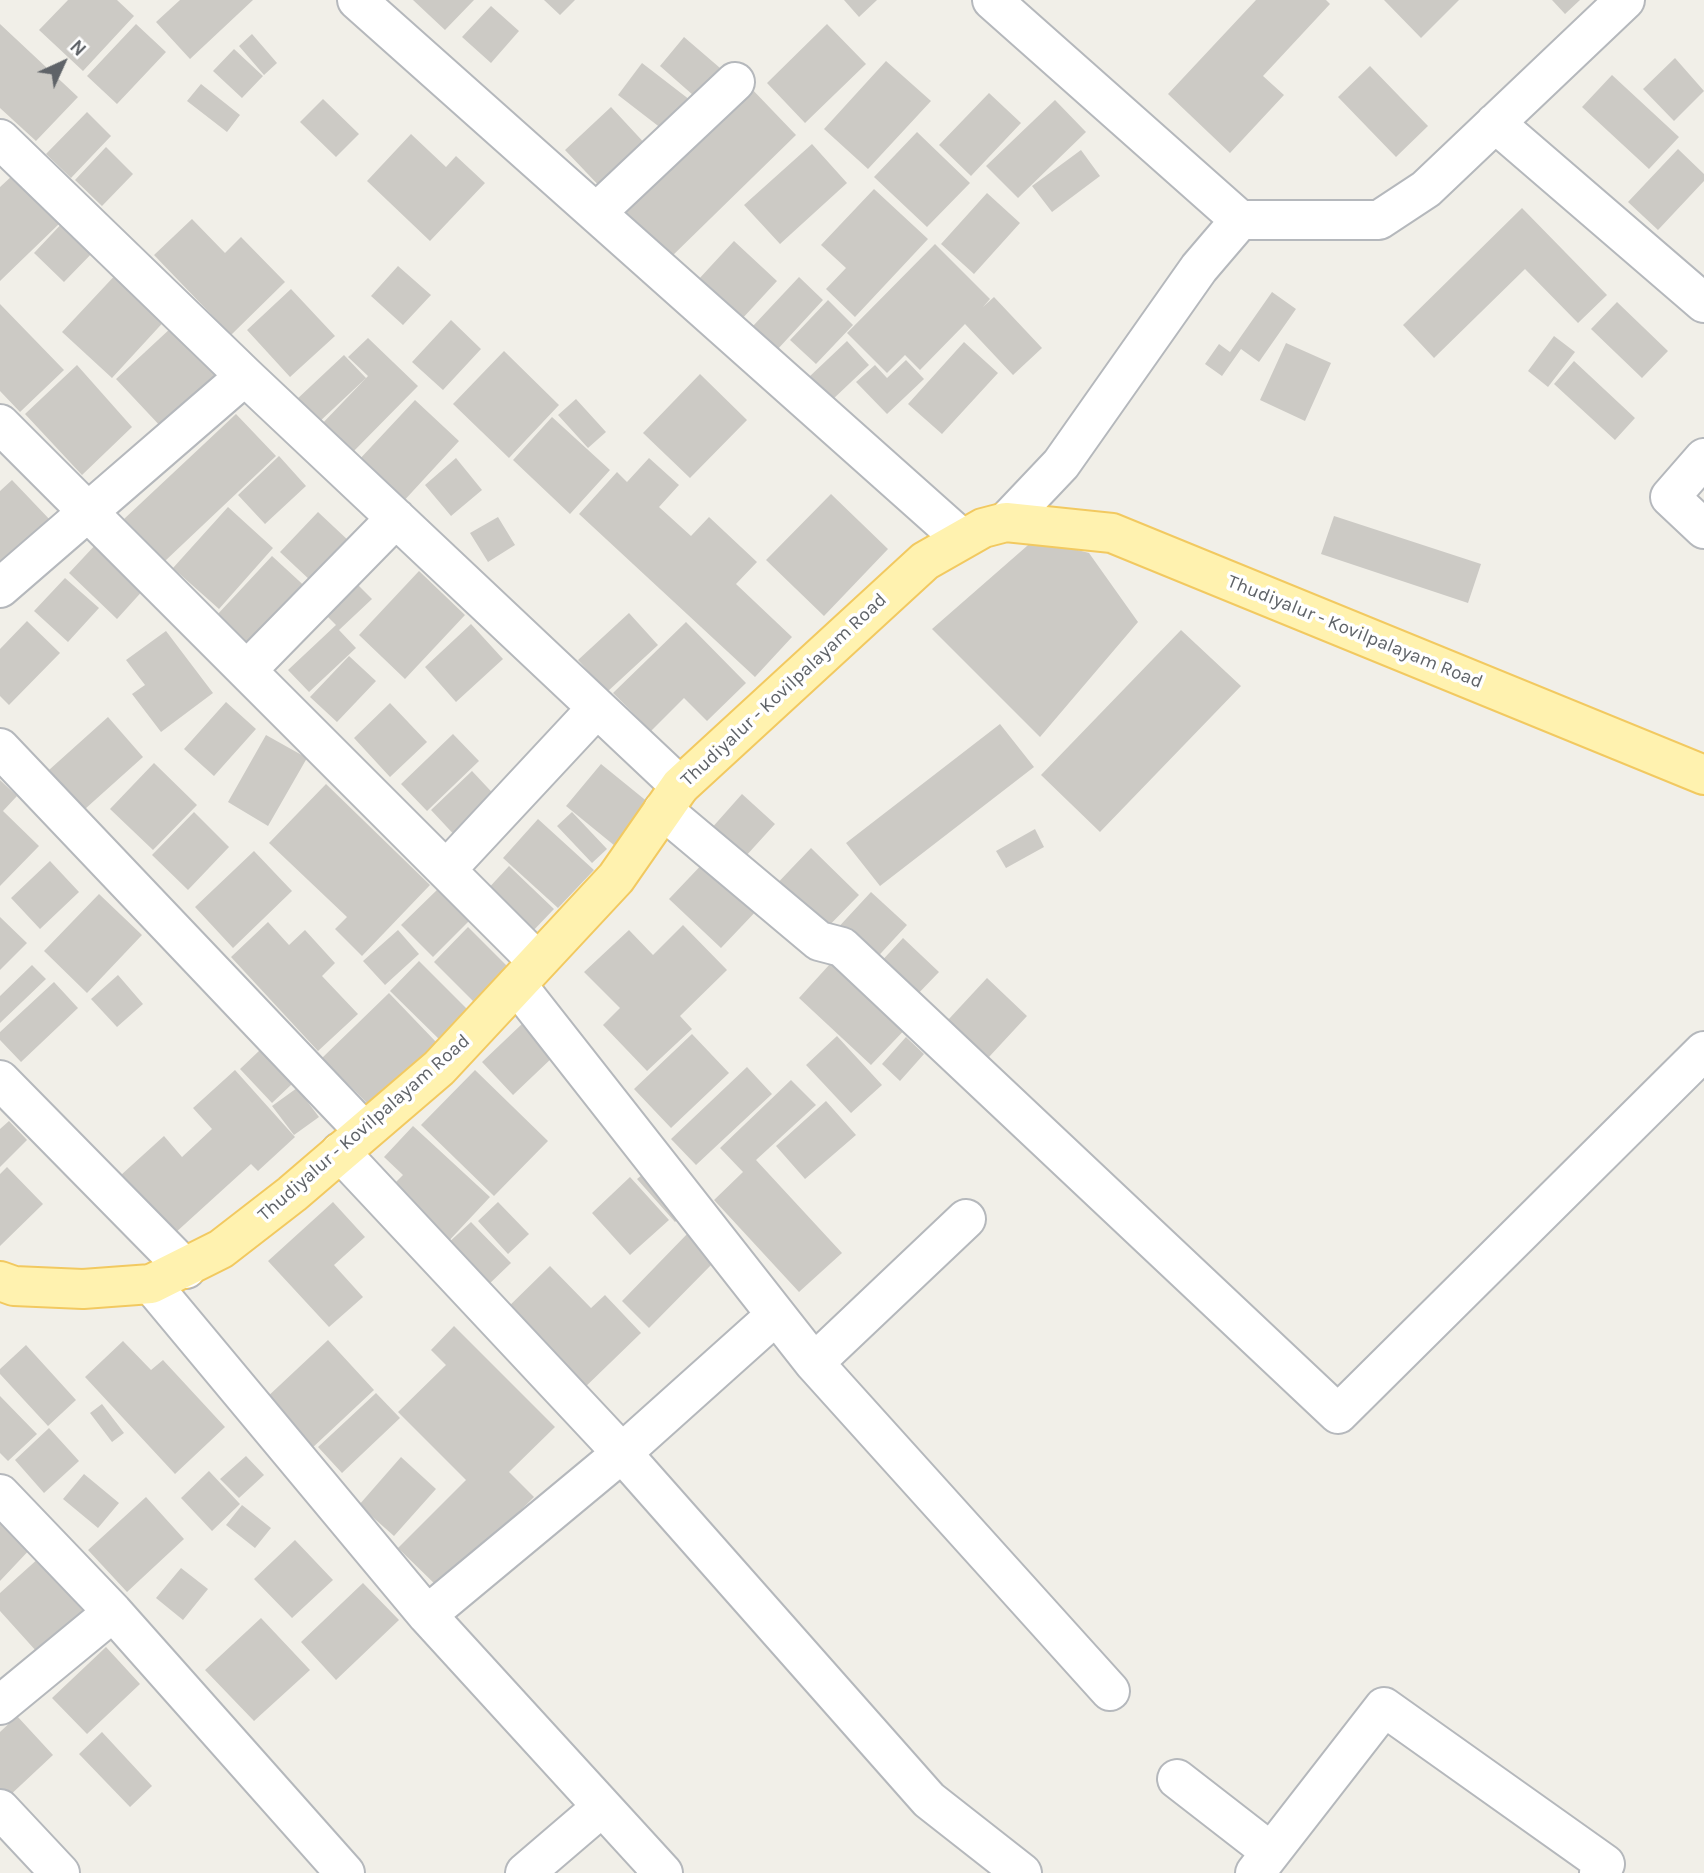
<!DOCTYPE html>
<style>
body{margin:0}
#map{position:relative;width:1704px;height:1873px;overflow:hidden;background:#f1efe8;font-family:Karla,sans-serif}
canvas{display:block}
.north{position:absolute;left:28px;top:28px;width:70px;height:70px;-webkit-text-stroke:5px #fff;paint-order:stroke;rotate:45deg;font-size:19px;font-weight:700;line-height:28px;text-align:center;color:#5f6368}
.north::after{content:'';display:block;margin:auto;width:24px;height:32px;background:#5f6368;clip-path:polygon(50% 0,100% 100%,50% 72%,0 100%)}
</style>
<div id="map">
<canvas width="1704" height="1873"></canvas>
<div class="north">N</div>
</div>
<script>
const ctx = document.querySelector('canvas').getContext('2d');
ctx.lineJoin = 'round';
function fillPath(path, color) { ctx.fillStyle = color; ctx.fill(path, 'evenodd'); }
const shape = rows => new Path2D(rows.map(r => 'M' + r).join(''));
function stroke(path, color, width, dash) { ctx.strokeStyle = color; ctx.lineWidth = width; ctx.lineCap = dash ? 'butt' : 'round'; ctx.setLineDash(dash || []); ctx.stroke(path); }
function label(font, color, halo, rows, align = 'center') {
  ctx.font = font + ' Karla,sans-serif'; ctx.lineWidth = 7; ctx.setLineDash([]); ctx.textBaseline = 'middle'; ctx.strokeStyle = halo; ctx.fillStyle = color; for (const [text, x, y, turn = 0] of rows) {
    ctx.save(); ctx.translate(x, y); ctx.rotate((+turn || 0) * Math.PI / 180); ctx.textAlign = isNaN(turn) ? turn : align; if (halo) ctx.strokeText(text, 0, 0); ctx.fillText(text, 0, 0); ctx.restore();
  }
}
fillPath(shape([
 [68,0,117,0,134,16,83,71,39,30],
 [180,0,253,0,190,59,156,22],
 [413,0,474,0,445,30],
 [544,0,575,0,560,15],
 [844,0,877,0,859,17],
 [1256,0,1326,0,1330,4,1263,76,1284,95,1230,153,1168,94],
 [1384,0,1459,0,1421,38],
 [1552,0,1580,0,1565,14],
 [491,6,519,31,491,63,462,37],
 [0,24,78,97,36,141,0,108],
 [136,24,166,52,117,104,87,76],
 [827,24,866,64,805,123,767,83],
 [252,34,277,63,264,75,239,46],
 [684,37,727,74,702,103,660,66],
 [234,49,263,76,242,98,213,71],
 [1675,58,1704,91,1674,121,1643,89],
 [886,61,931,101,868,169,824,129],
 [642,63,690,100,666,132,618,95],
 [1370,66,1428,126,1396,157,1338,97],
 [1612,75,1679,137,1649,169,1582,107],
 [201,84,240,115,227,132,187,101],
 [749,86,796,135,668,260,621,211],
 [989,93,1021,123,971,176,939,145],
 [323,99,359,134,336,157,300,122],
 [1055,100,1086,132,1018,198,986,166],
 [611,107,649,148,604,191,565,150],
 [87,112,111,136,71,178,46,154],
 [917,132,970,183,927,227,874,177],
 [411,134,446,167,456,156,485,183,430,241,367,181],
 [812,144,847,183,780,244,744,205],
 [106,147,133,174,102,206,75,180],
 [1678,149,1704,174,1704,181,1658,230,1628,202],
 [1081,150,1100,176,1052,212,1032,186],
 [13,175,59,224,0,281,0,187],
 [874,189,928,239,855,317,826,289,846,268,821,245],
 [987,193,1020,223,974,274,941,244],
 [1522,208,1607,295,1578,323,1525,269,1434,358,1403,325],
 [66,219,97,248,64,282,34,253],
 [192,219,225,253,241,237,285,282,231,335,154,255],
 [734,241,777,281,741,320,698,280],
 [935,244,990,299,983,307,994,297,1042,348,1013,375,965,324,920,370,905,355,887,373,847,333],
 [398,266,431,295,403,325,371,296],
 [120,270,169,316,112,378,62,332],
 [799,277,823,300,777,350,753,326],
 [291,289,335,336,290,377,247,330],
 [1272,292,1296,309,1259,362,1241,349,1222,376,1205,364,1219,344,1230,352],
 [828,300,853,325,816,364,790,340],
 [1617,302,1668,351,1642,378,1591,329],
 [0,304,64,370,20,412,0,391],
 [451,320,481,349,443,390,412,362],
 [172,327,218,378,163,429,116,379],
 [1554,336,1575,352,1548,387,1528,371],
 [368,338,418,386,349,456,319,427,368,376,348,357],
 [847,341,869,365,831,401,809,377],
 [964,342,998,373,942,434,908,404],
 [1286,343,1331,363,1305,421,1260,400],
 [504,351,559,405,509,458,453,404],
 [344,355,366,378,317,424,295,401],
 [906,360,924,379,887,414,856,382,875,365,887,378],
 [1574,361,1635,418,1615,440,1554,384],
 [77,365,132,427,82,475,25,414],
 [700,374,747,420,690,478,643,433],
 [576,399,606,432,588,448,558,415],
 [415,400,459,441,401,504,357,462],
 [236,414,276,456,165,561,124,519],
 [552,417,610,470,570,514,513,460],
 [279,456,306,486,265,524,238,495],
 [456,458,482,490,451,516,425,485],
 [649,458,679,485,659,507,691,536,709,517,757,562,736,584,792,637,755,677,579,514,617,472,627,482],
 [12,480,52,522,0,565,0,491],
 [831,494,888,549,824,616,766,560],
 [228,507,273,548,219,609,173,568],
 [318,512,350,542,312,582,280,552],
 [1334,516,1481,564,1468,603,1321,554],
 [498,517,515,545,488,562,470,533],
 [1035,539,1089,553,1138,622,1040,737,932,629],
 [98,542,146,587,117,619,69,573],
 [272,556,311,592,255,652,216,616],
 [419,571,465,615,405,679,359,635],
 [348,575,372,599,339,630,356,648,309,692,288,670,336,625,316,605],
 [65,578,99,608,68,642,34,611],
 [629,613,658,645,607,692,578,660],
 [27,621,60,653,9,705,0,696,0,649],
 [686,622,746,683,707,721,684,698,651,731,613,693],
 [471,624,503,659,456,702,425,667],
 [1181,630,1241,686,1100,832,1041,775],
 [166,631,213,693,161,732,132,694,145,685,126,660],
 [349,656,376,681,337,722,310,697],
 [226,702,256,729,214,776,184,749],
 [390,703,427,742,390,777,354,738],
 [108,717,143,757,85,809,49,770],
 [1000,724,1034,767,880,886,846,843],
 [453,734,479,761,427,811,401,784],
 [266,735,307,758,268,826,228,802],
 [154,763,197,805,153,850,110,809],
 [601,764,649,803,615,846,566,806],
 [472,771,502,803,460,841,431,810],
 [0,780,17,796,3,811,39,846,0,886],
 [326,784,430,885,362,956,335,929,347,917,269,843],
 [742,794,775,824,735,868,702,839],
 [194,812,229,847,188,890,152,855],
 [572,812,607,849,592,863,557,826],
 [538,819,594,870,558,908,503,858],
 [1035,829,1044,847,1006,868,996,851],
 [811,848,859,895,817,938,769,892],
 [254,851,292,891,233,948,195,907],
 [708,858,760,907,721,948,669,899],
 [50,861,79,892,40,929,11,898],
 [509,866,554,909,530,934,485,892],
 [439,888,470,920,433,957,401,925],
 [871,892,907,925,870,965,834,932],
 [99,894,142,935,87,993,44,951],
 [0,917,27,943,0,970],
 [268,922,289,945,305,930,335,963,322,976,358,1014,318,1051,231,957],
 [683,925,727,970,680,1016,692,1029,647,1071,603,1025,620,1008,584,972,629,930,653,955],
 [468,927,514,973,480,1008,434,962],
 [398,930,419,954,385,985,363,961],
 [903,938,939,972,913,999,877,966],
 [840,953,913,1021,871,1065,799,998],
 [419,961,474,1016,445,1045,390,991],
 [32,965,46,979,0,1023,0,996],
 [118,975,143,1004,117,1027,91,999],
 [987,978,1027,1016,989,1057,948,1020],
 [54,982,78,1008,21,1062,0,1040,0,1032],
 [389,993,437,1043,371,1107,322,1058],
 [523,1023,554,1056,513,1095,482,1062],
 [692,1034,729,1073,671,1128,634,1089],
 [837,1036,882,1085,851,1113,806,1065],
 [906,1037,924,1054,900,1081,882,1064],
 [260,1050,292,1084,272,1103,240,1069],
 [747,1067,772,1094,696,1165,671,1139],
 [235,1070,295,1137,258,1171,251,1164,174,1234,121,1175,164,1136,182,1157,212,1129,193,1108],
 [475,1070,548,1141,494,1196,421,1125],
 [791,1080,816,1105,756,1160,842,1253,799,1292,714,1200,743,1172,720,1148],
 [297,1088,319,1117,294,1135,272,1106],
 [826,1101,856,1135,805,1179,776,1146],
 [9,1121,27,1140,0,1167,0,1129],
 [413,1126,490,1197,444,1246,386,1192,403,1175,384,1157],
 [7,1167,43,1204,0,1246,0,1174],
 [649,1169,686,1211,675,1222,637,1179],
 [630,1177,669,1220,630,1255,592,1213],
 [333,1202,365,1237,334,1265,363,1297,329,1327,268,1261],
 [498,1202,529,1234,508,1254,478,1221],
 [471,1222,511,1263,486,1287,446,1245],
 [689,1232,716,1260,649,1328,622,1301],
 [550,1266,591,1308,605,1295,641,1333,579,1393,502,1313],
 [454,1326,555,1427,509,1472,534,1497,441,1590,398,1548,466,1480,398,1412,446,1365,431,1350],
 [328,1340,374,1390,310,1450,264,1400],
 [123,1341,151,1370,163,1360,225,1427,175,1474,85,1377],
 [26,1345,76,1400,48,1426,0,1374,0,1369],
 [376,1393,400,1418,342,1473,318,1447],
 [0,1396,37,1434,8,1461,0,1453],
 [102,1404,124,1433,112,1442,90,1413],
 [49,1428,79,1461,44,1493,15,1460],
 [246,1456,264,1475,239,1498,220,1479],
 [401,1457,436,1489,394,1536,359,1505],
 [209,1471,240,1504,212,1531,181,1498],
 [84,1474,119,1503,98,1528,63,1499],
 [146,1497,184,1539,127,1592,88,1550],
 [242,1505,271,1528,255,1548,226,1525],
 [0,1513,34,1545,0,1581],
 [295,1540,333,1580,292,1618,254,1579],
 [40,1557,86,1609,37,1652,0,1611,0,1593],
 [181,1568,208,1589,183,1620,156,1598],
 [363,1583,399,1620,336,1680,301,1642],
 [261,1618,310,1670,254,1721,205,1670],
 [106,1647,140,1684,87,1734,52,1698],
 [17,1716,53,1755,6,1799,0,1793,0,1732],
 [102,1732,152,1786,130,1807,79,1754]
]), '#cccac5');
const minor = shape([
 [357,0,962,539],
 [992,0,1240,220],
 [1495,123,1704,303],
 [0,139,245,376,680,786],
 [596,213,735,82],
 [0,424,537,961],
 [1704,458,1670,497,1704,529],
 [1006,522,1061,464,1199,268,1240,220,1379,220,1426,189,1625,0],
 [0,588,245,376],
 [247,670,396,518],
 [0,748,364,1131],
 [663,810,819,941,842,947,1338,1414,1704,1051],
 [446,870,597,708],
 [517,985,814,1363,1110,1691],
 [0,1080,186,1269],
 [340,1152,622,1453,929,1800,1022,1873],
 [151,1284,427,1615,663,1873],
 [814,1363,966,1219],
 [0,1494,113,1612,345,1873],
 [427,1615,622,1453,776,1315],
 [0,1705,113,1612],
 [1177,1779,1271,1852],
 [0,1809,60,1873],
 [525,1873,602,1807],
 [1255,1873,1384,1707,1605,1864,1599,1873]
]);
const major = shape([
 [0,1281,14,1286,83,1289,151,1284,221,1249,292,1194,439,1068,616,878,680,786,925,561,983,528,1006,522,1112,533,1704,775]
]);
stroke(minor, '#b5b8bc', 42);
stroke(major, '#f2c960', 42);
stroke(minor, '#fff', 38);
stroke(major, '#fff2af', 38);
label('19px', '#5f6368', '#fff', [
 ["Thudiyalur - Kovilpalayam Road",1355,632,22],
 ["Thudiyalur - Kovilpalayam Road",784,690,-43],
 ["Thudiyalur - Kovilpalayam Road",364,1128,-41]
]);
</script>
